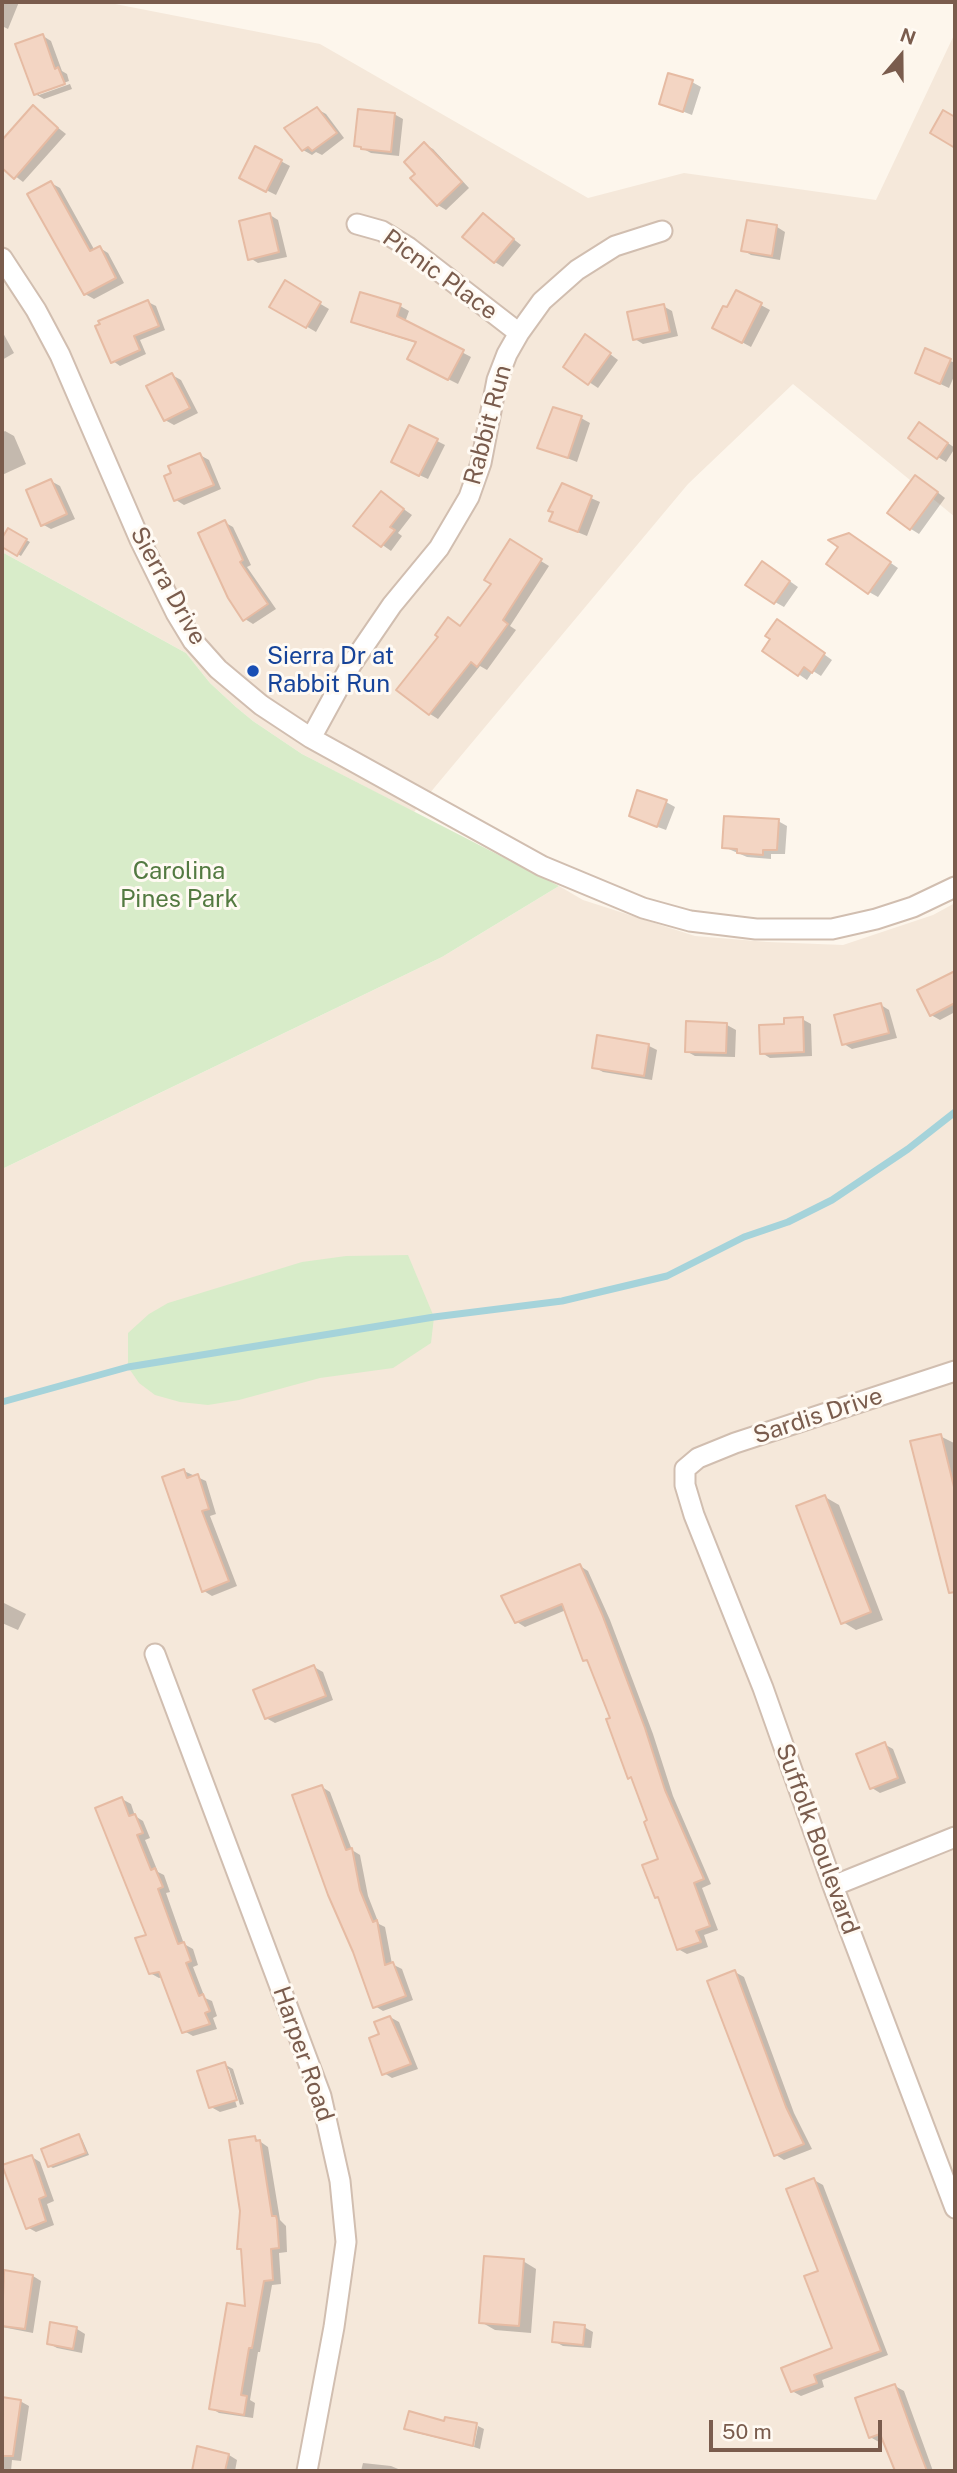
<!DOCTYPE html>
<style>
body{margin:0}
#map{position:relative;width:957px;height:2473px;overflow:hidden;background:#fdf6ec;font-family:"Public Sans",sans-serif}
canvas{display:block}
.frame{position:absolute;inset:0;border:4px solid #7a5c4d;pointer-events:none}
.north{position:absolute;left:866px;top:21px;width:70px;height:70px;-webkit-text-stroke:5px #fffaf3;paint-order:stroke;rotate:20deg;font-size:19px;font-weight:700;line-height:28px;text-align:center;color:#7a5c4d}
.north::after{content:'';display:block;margin:auto;width:24px;height:32px;background:#7a5c4d;clip-path:polygon(50% 0,100% 100%,50% 72%,0 100%)}
.scale{position:absolute;left:709px;top:2420px;width:173px;height:32px;box-sizing:border-box;border:4px solid #7a5c4d;border-top:0;padding-left:9px;font-size:21px;line-height:24px;white-space:nowrap;color:#7a5c4d;-webkit-text-stroke:5px #fffaf3;paint-order:stroke}
</style>
<div id="map">
<canvas width="957" height="2473"></canvas>
<div class="frame"></div>
<div class="north">N</div>
<div class="scale">50 m</div>
</div>
<script>
const ctx = document.querySelector('canvas').getContext('2d');
ctx.lineJoin = 'round';
function fillPath(path, color) { ctx.fillStyle = color; ctx.fill(path, 'evenodd'); }
const shape = rows => new Path2D(rows.map(r => 'M' + r).join(''));
function stroke(path, color, width, dash) { ctx.strokeStyle = color; ctx.lineWidth = width; ctx.lineCap = dash ? 'butt' : 'round'; ctx.setLineDash(dash || []); ctx.stroke(path); }
function label(font, color, halo, rows, align = 'center') {
  ctx.font = font + ' "Public Sans",sans-serif'; ctx.lineWidth = 6; ctx.setLineDash([]); ctx.textBaseline = 'middle'; ctx.strokeStyle = halo; ctx.fillStyle = color; for (const [text, x, y, turn = 0] of rows) {
    ctx.save(); ctx.translate(x, y); ctx.rotate((+turn || 0) * Math.PI / 180); ctx.textAlign = isNaN(turn) ? turn : align; if (halo) ctx.strokeText(text, 0, 0); ctx.fillText(text, 0, 0); ctx.restore();
  }
}
fillPath(shape([
 [2,2,105,2,320,44,588,198,684,173,876,200,955,33,955,517,793,384,688,484,414,812,302,754,253,721,236,707,210,683,186,653,2,552],
 [559,886,583,900,695,936,768,942,843,945,933,915,955,903,955,2471,2,2471,2,1169,442,957]
]), '#f5e8da');
fillPath(shape([
 [2,552,186,653,210,683,236,707,253,721,302,754,559,886,442,957,2,1169],
 [408,1255,434,1317,431,1343,393,1368,320,1378,239,1400,208,1405,180,1402,155,1395,139,1383,128,1367,128,1333,149,1314,168,1303,302,1262,346,1256]
]), '#d8ecc9');
fillPath(shape([
 [2,2,19,2,8,29,2,26],
 [43,36,51,41,62,71,67,74,69,81,39,92,39,95,70,84,72,89,44,99,35,94],
 [692,82,701,87,692,115,661,103],
 [33,108,66,134,23,182,2,166,2,151],
 [317,109,326,114,344,138,322,155,316,152,312,155,303,150],
 [394,114,403,119,399,156,371,153,356,145],
 [424,144,433,149,469,188,446,210,438,205,418,174],
 [256,148,290,166,276,195,250,182],
 [51,183,60,188,95,251,100,248,108,253,124,283,94,299,85,294],
 [270,215,278,220,287,257,258,263,250,258],
 [483,215,521,245,503,267,495,262],
 [748,222,777,227,785,232,780,260,751,255,743,250],
 [285,283,329,309,316,332,272,306],
 [737,292,770,310,751,347,723,332,728,310],
 [148,302,156,306,165,330,140,340,146,354,120,366,113,361],
 [400,306,409,311,405,322,471,357,458,384,418,364,417,343,362,326,353,321],
 [663,306,672,311,678,336,643,344,635,339],
 [2,331,14,353,2,360],
 [594,342,618,360,598,388,565,366],
 [926,350,955,363,955,374,949,388,917,373],
 [172,375,181,380,198,413,174,425,165,420],
 [581,418,590,423,577,462,539,447],
 [928,429,955,448,946,462,938,457],
 [5,431,14,436,26,464,2,475,2,433],
 [437,441,445,445,428,479,404,468],
 [200,455,209,460,221,489,184,505,176,500],
 [51,481,60,486,75,519,51,529,42,524],
 [924,482,945,498,919,534,911,529],
 [563,486,600,502,587,536,560,525],
 [381,493,412,515,398,533,402,536,391,551,356,526],
 [224,522,233,527,251,565,247,567,276,609,253,624,245,619],
 [8,530,30,542,21,556,2,545],
 [858,540,898,568,878,597,869,592],
 [510,542,549,566,510,626,516,630,487,670,480,666,438,719,430,714,461,628,494,584],
 [771,568,798,587,784,607,775,602],
 [786,627,832,660,821,676,813,671,807,680,764,650],
 [666,802,675,807,666,830,639,820],
 [778,821,787,826,785,854,771,854,771,859,747,857,724,847],
 [955,973,955,1012,940,1020,931,1015,920,991],
 [881,1005,889,1010,897,1038,852,1049,844,1044],
 [802,1019,811,1024,812,1056,770,1058,762,1053,786,1025],
 [727,1025,736,1030,735,1057,695,1056,686,1051],
 [649,1046,657,1050,652,1080,603,1072,594,1067],
 [940,1436,954,1443,955,1449,955,1570,943,1563],
 [184,1471,206,1481,216,1514,210,1516,237,1586,212,1596,204,1591],
 [825,1497,839,1505,883,1620,856,1630,843,1622],
 [580,1566,588,1571,610,1620,653,1734,673,1796,711,1884,702,1888,718,1930,704,1935,708,1947,687,1954,678,1949,661,1900,657,1897,660,1860,650,1821,634,1780,629,1777,612,1719,590,1663,584,1660,566,1610,525,1627,517,1622],
 [2,1602,26,1614,18,1630,2,1623],
 [314,1667,323,1672,333,1700,275,1723,266,1718],
 [884,1744,893,1749,906,1783,880,1793,872,1788],
 [322,1787,330,1792,352,1850,360,1855,368,1896,379,1924,385,1927,392,1964,402,1969,413,2000,383,2011,375,2006],
 [122,1799,131,1804,135,1816,143,1821,150,1838,145,1840,158,1872,164,1875,170,1892,166,1893,184,1944,193,1949,198,1965,193,1967,205,1998,212,2001,217,2016,213,2018,217,2029,193,2036,184,2031,163,1977,159,1978,150,1973,148,1936],
 [735,1972,744,1977,794,2113,812,2149,784,2160,776,2155],
 [390,2017,399,2022,418,2069,392,2078,384,2073,381,2035],
 [224,2064,233,2069,244,2104,240,2105,229,2069,225,2069,237,2107,220,2112,211,2107],
 [79,2136,82,2139,89,2155,53,2168,49,2166],
 [255,2138,268,2147,280,2220,286,2226,287,2252,279,2253,281,2284,272,2285,260,2352,258,2352,250,2400,255,2403,253,2418,219,2413,211,2408,247,2308,243,2250,238,2248],
 [32,2157,40,2162,54,2201,47,2204,54,2225,36,2232,27,2227],
 [814,2180,823,2185,888,2355,822,2380,824,2387,801,2396,792,2391,835,2349,820,2272],
 [523,2261,536,2269,531,2333,495,2330,481,2322],
 [5,2272,33,2276,41,2281,33,2333,2,2327,2,2292],
 [52,2324,77,2329,85,2334,82,2353,57,2348,48,2343],
 [584,2327,593,2332,591,2348,563,2346,554,2341],
 [895,2386,904,2391,933,2471,897,2471,885,2440,879,2442,870,2437],
 [2,2399,20,2401,29,2406,21,2461,12,2460,11,2471,2,2470],
 [445,2423,475,2425,471,2446,413,2432,406,2428],
 [478,2426,484,2429,480,2449,474,2447],
 [199,2448,229,2455,237,2460,235,2471,193,2471],
 [363,2463,391,2466,403,2471,361,2471]
]), '#0003');
stroke(shape([
 [2,1402,128,1367,434,1317,562,1301,667,1276,744,1237,788,1222,832,1200,908,1149,955,1112]
]), '#a5d3da', 7);
const building = shape([
 [43,34,55,69,58,67,65,84,34,95,15,44,43,34],
 [668,73,693,80,683,112,659,104,668,73],
 [33,105,58,128,14,179,2,168,2,140,33,105],
 [317,107,337,133,312,151,308,147,302,151,284,128,317,107],
 [358,109,395,113,391,152,361,149,361,147,354,146,358,109],
 [943,110,955,117,955,148,930,133,943,110],
 [424,142,462,182,437,206,410,178,415,174,404,162,424,142],
 [255,146,282,160,266,192,239,178,255,146],
 [51,181,90,251,100,246,116,278,84,295,27,194,51,181],
 [270,213,279,252,248,260,239,221,270,213],
 [483,213,514,239,494,263,462,237,483,213],
 [747,220,777,225,772,256,741,251,747,220],
 [285,280,321,302,306,328,269,307,285,280],
 [736,290,762,303,742,343,712,328,723,306,727,307,736,290],
 [360,292,401,304,397,316,464,350,448,380,407,359,416,342,351,322,360,292],
 [148,300,159,326,134,336,140,350,111,363,95,326,100,324,98,321,148,300],
 [664,304,670,332,633,340,627,312,664,304],
 [585,334,611,353,588,385,563,367,585,334],
 [925,348,951,359,940,384,915,373,925,348],
 [172,373,190,408,164,421,146,386,172,373],
 [553,407,582,416,568,458,537,448,553,407],
 [919,422,948,443,937,459,908,438,919,422],
 [409,425,438,439,419,476,391,462,409,425],
 [200,453,214,485,174,501,164,476,171,473,168,466,200,453],
 [915,475,938,492,910,530,887,513,915,475],
 [51,479,67,514,41,526,26,490,51,479],
 [562,483,592,496,578,532,549,521,553,512,548,511,562,483],
 [381,491,404,509,390,527,395,530,381,547,353,526,381,491],
 [225,520,243,560,240,562,268,604,243,621,228,598,198,533,225,520],
 [8,528,27,539,17,556,2,547,2,538,8,528],
 [849,533,891,562,868,594,826,564,838,547,828,540,849,533],
 [510,539,542,559,503,620,508,624,477,667,471,662,429,715,396,690,438,637,435,635,448,617,460,626,491,584,484,580,510,539],
 [762,561,790,581,774,604,745,585,762,561],
 [777,619,825,653,812,673,804,667,798,676,762,651,770,639,765,636,777,619],
 [637,790,667,800,657,827,629,816,637,790],
 [724,816,779,819,777,850,763,850,763,855,737,853,737,849,722,848,724,816],
 [955,971,955,1003,930,1016,917,990,955,971],
 [881,1003,889,1033,842,1045,834,1015,881,1003],
 [803,1017,804,1052,760,1054,759,1025,784,1024,784,1018,803,1017],
 [686,1021,727,1023,726,1053,685,1052,686,1021],
 [597,1035,649,1044,644,1076,592,1068,597,1035],
 [941,1434,955,1491,955,1592,949,1593,910,1441,941,1434],
 [184,1469,187,1478,198,1474,209,1509,202,1511,229,1581,202,1592,162,1477,184,1469],
 [825,1495,871,1612,841,1624,796,1506,825,1495],
 [580,1564,602,1614,645,1728,665,1790,704,1879,694,1883,710,1926,696,1931,701,1942,677,1950,658,1897,655,1898,642,1865,658,1859,644,1822,647,1820,631,1777,628,1779,606,1719,610,1718,587,1660,583,1661,562,1604,515,1623,501,1596,580,1564],
 [314,1665,326,1696,265,1719,253,1690,314,1665],
 [885,1742,898,1778,870,1789,856,1754,885,1742],
 [322,1785,346,1850,352,1848,360,1890,373,1922,377,1920,385,1965,393,1962,406,1996,373,2008,353,1952,328,1895,292,1795,322,1785],
 [122,1797,129,1816,135,1814,143,1833,137,1835,151,1870,155,1868,163,1887,158,1889,178,1944,184,1942,191,1961,186,1963,199,1996,203,1994,210,2011,205,2013,210,2024,182,2033,159,1972,149,1974,135,1938,146,1935,95,1808,122,1797],
 [735,1970,786,2107,804,2144,774,2156,707,1981,735,1970],
 [390,2016,411,2064,382,2075,369,2038,379,2034,374,2022,390,2016],
 [225,2062,237,2100,209,2108,197,2071,225,2062],
 [79,2134,86,2153,48,2167,41,2149,79,2134],
 [255,2136,256,2141,260,2140,272,2216,276,2216,277,2220,279,2248,271,2249,273,2280,264,2281,252,2348,249,2348,241,2395,247,2396,244,2415,209,2409,227,2303,245,2306,241,2249,237,2249,240,2211,229,2140,255,2136],
 [32,2155,46,2196,39,2199,46,2221,26,2229,2,2165,32,2155],
 [814,2178,881,2351,814,2375,817,2383,791,2392,781,2368,832,2348,804,2276,818,2271,786,2189,814,2178],
 [484,2256,524,2259,519,2326,479,2323,484,2256],
 [4,2270,33,2275,25,2329,2,2326,4,2270],
 [50,2322,77,2327,73,2349,47,2344,50,2322],
 [554,2322,585,2325,583,2345,552,2342,554,2322],
 [895,2384,914,2437,927,2471,895,2471,880,2434,869,2438,855,2398,895,2384],
 [2,2397,21,2400,13,2456,2,2456,2,2397],
 [409,2411,444,2421,445,2417,477,2423,473,2446,404,2429,409,2411],
 [197,2446,229,2454,225,2471,192,2471,197,2446]
]);
fillPath(building, '#f3d5c3');
stroke(building, '#e6bba3', 2);
const minor = shape([
 [357,224,382,231,408,247,519,333],
 [2,258,36,310,60,355,140,540,176,613,193,641,218,669,261,705,311,738,542,866,643,908,690,921,756,929,832,929,876,919,913,907,955,887],
 [311,738,351,665,392,605,439,548,469,497,481,463,497,380,507,354,519,333,542,301,577,270,615,246,662,231],
 [955,1371,735,1443,698,1458,685,1469,685,1485,694,1515,763,1688,833,1886,955,2208],
 [155,1654,321,2096,340,2181,346,2242,334,2327,307,2471],
 [833,1886,955,1837]
]);
stroke(minor, '#d1beb0', 23);
stroke(minor, '#fff', 19);
for (const [x, y, r, color] of [
 [253,671,7,"#1a4fb4"]
]) { const dot = new Path2D(); dot.arc(x, y, r, 0, 2 * Math.PI); ctx.fillStyle = color; ctx.fill(dot); stroke(dot, '#fffaf3', 2.5); }
label('24px', '#7a5c4d', '#fffaf3', [
 ["Picnic Place",440,275,36],
 ["Rabbit Run",488,425,-75],
 ["Sierra Drive",168,586,61],
 ["Sardis Drive",818,1416,-18],
 ["Suffolk Boulevard",817,1839,70],
 ["Harper Road",303,2054,71]
]);
label('24px', '#164399', '#fffaf3', [
 ["Sierra Dr at",267,657],
 ["Rabbit Run",267,685]
], 'left');
label('24px', '#537a41', '#fffaf3', [
 ["Carolina",179,872],
 ["Pines Park",179,900]
]);
</script>
